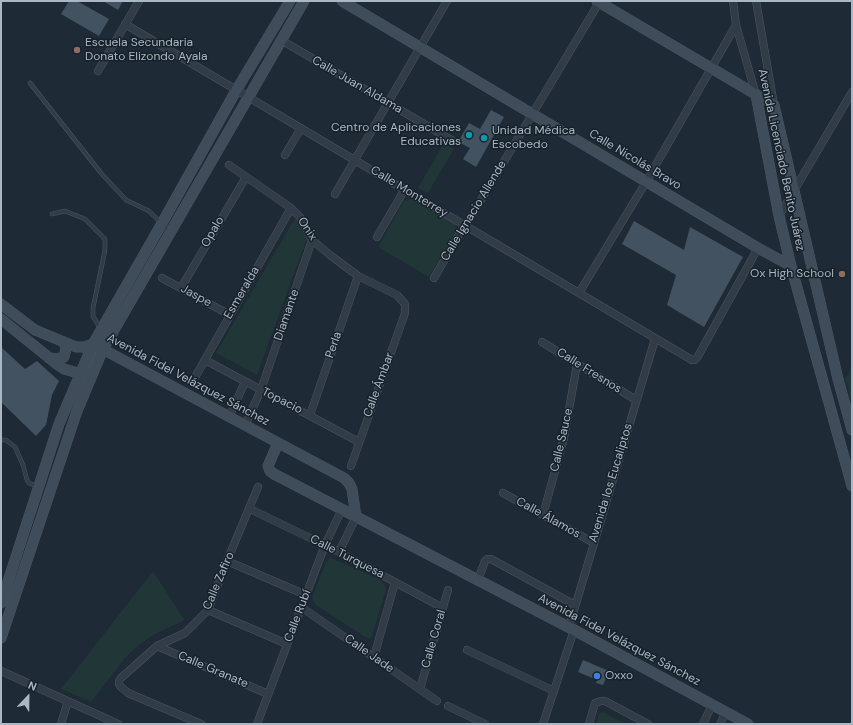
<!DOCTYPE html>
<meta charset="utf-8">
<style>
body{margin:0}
#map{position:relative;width:853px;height:725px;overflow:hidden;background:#1e2a36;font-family:"DM Sans",sans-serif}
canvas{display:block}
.frame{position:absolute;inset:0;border:2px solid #aab7c4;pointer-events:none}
.north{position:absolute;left:8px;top:677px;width:40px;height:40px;-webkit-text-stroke:3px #17212a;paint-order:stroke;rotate:22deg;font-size:11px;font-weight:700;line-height:16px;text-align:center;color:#aab7c4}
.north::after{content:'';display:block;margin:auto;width:14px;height:18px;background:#aab7c4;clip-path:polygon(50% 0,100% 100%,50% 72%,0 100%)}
</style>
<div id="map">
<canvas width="853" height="725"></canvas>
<div class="frame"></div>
<div class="north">N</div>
</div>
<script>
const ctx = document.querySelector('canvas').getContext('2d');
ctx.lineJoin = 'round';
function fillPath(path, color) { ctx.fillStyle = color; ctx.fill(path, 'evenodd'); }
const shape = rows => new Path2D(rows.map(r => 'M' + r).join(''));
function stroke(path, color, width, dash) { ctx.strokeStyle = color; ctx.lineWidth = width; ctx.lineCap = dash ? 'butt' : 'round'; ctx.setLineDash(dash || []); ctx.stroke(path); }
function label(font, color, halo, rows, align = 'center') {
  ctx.font = font + ' "DM Sans",sans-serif'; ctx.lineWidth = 3; ctx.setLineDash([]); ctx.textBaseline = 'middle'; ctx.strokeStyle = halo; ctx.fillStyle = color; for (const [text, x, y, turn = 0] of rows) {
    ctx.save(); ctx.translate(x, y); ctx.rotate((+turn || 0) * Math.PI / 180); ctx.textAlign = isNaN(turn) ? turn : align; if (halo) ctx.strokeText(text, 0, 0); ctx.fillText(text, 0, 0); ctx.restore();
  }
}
fillPath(shape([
 [444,143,454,149,428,193,418,188],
 [411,199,455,224,456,231,429,277,378,247,404,201],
 [295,218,307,238,257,375,216,353],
 [852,366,852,403,845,379],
 [331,558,379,579,385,585,386,590,372,636,370,638,365,637,316,605,313,601,313,595,326,562],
 [153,571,178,610,185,620,155,634,139,645,126,657,91,702,61,689],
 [603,712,626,724,596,724,599,714]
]), '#203637');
fillPath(shape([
 [69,1,77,1,109,19,99,36,61,14],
 [103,1,123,1,118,10],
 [491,110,504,117,476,167,463,159,470,148,458,142,469,123,480,129],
 [634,221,684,250,690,227,743,257,704,327,667,305,676,275,622,244],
 [1,347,25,369,37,361,59,381,52,395,46,425,36,436,1,402],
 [583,660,609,671,603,685,596,683,597,680,578,672]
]), '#435260');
const lane = shape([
 [30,83,101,173,126,200,149,211,169,231],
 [52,214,65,211,85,219,105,239,105,250,93,308,93,316,100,328],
 [1,440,6,440,15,447,23,465,27,480,29,483,38,487]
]);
const street = shape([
 [733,1,736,25,756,95],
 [756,1,774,105],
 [125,24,692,360,695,360,697,358,758,248],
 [281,40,453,141],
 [98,71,139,1],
 [285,155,301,128],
 [229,165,291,208,300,217,312,240,330,255,358,276,397,295,405,304,405,313,351,466],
 [335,194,447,1],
 [779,216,852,92],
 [377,237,405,189],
 [162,278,230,315],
 [434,278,461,231,466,225,600,1],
 [181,288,246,177],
 [579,293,646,182,736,25],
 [542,342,636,400],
 [205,360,359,442],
 [194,379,291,208],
 [310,415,358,276],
 [229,417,245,382],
 [245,425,261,390,312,240],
 [503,493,594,543],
 [250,509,339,552,443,608],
 [543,515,564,438,577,364],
 [339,552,356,517],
 [227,561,306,595],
 [478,580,485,561,487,559,491,559,575,605],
 [301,607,437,701],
 [208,610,287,644],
 [569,627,655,339],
 [157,646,268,694],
 [467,650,554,691],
 [374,657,395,582],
 [1,671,118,724],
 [420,689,448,590],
 [448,706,485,724],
 [61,724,68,701],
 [201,724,128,693,121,687,119,684,119,681,121,678,157,646,185,633,208,610,227,561,258,487],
 [257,724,325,545,342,509],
 [543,724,574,630],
 [589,724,595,703,601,701,605,701,648,724],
 [703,724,712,705],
 [720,724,726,712]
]);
const secondary = shape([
 [342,1,758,248,791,266],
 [597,1,774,105,838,379,852,430],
 [756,95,779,216,791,266,852,486],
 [1,304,35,330,76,347,85,347,93,344,344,478,349,483,352,489,356,517],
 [1,319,58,365,64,369,85,375],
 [49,358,57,359,64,357,66,349,64,342],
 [278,443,268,466,270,471,274,474,574,630,748,724],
 [1,603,59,424,93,344,161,225,237,89,290,1],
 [1,638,77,411,103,349,304,1]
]);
stroke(lane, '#4c5762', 4.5);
stroke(street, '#4c5762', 8);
stroke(secondary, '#4c5762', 11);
stroke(lane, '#313c46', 3.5);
stroke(street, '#313c46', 7);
stroke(secondary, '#3f4c59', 10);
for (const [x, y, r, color] of [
 [77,50,4,"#8d6e63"],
 [469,135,4,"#0f9aa8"],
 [484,138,4,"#0f9aa8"],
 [842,274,4,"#8d6e63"],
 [597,676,4,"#3f7fe0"]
]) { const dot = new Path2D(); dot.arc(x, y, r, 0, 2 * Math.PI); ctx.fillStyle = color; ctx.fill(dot); stroke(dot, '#17212a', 1.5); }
label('12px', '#aab7c4', '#17212a', [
 ["Escuela Secundaria",85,43],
 ["Donato Elizondo Ayala",85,57],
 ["Centro de Aplicaciones",461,128,"right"],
 ["Educativas",461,142,"right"],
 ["Unidad Médica",492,131],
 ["Escobedo",492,145],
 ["Ox High School",834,274,"right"],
 ["Oxxo",605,676]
], 'left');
label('12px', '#aab7c4', '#17212a', [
 ["Calle Juan Aldama",357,85,30],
 ["Calle Nicolás Bravo",635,160,31],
 ["Avenida Licenciado Benito Juárez",781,160,78],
 ["Calle Monterrey",409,192,31],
 ["Calle Ignacio Allende",474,211,-59],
 ["Onix",307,229,56],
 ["Opalo",213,232,-60],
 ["Esmeralda",242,293,-60],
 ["Jaspe",196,296,29],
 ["Diamante",287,315,-71],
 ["Perla",334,345,-71],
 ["Calle Fresnos",589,371,32],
 ["Avenida Fidel Velázquez Sánchez",188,380,28],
 ["Calle Ámbar",379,385,-70],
 ["Topacio",282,401,27],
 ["Calle Sauce",562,440,-77],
 ["Avenida los Eucaliptos",611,483,-73],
 ["Calle Álamos",548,518,29],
 ["Calle Turquesa",347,557,27],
 ["Calle Zafiro",219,581,-67],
 ["Calle Rubí",298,616,-69],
 ["Calle Coral",434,639,-74],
 ["Avenida Fidel Velázquez Sánchez",619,640,28],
 ["Calle Jade",369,654,35],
 ["Calle Granate",213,670,23]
]);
</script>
